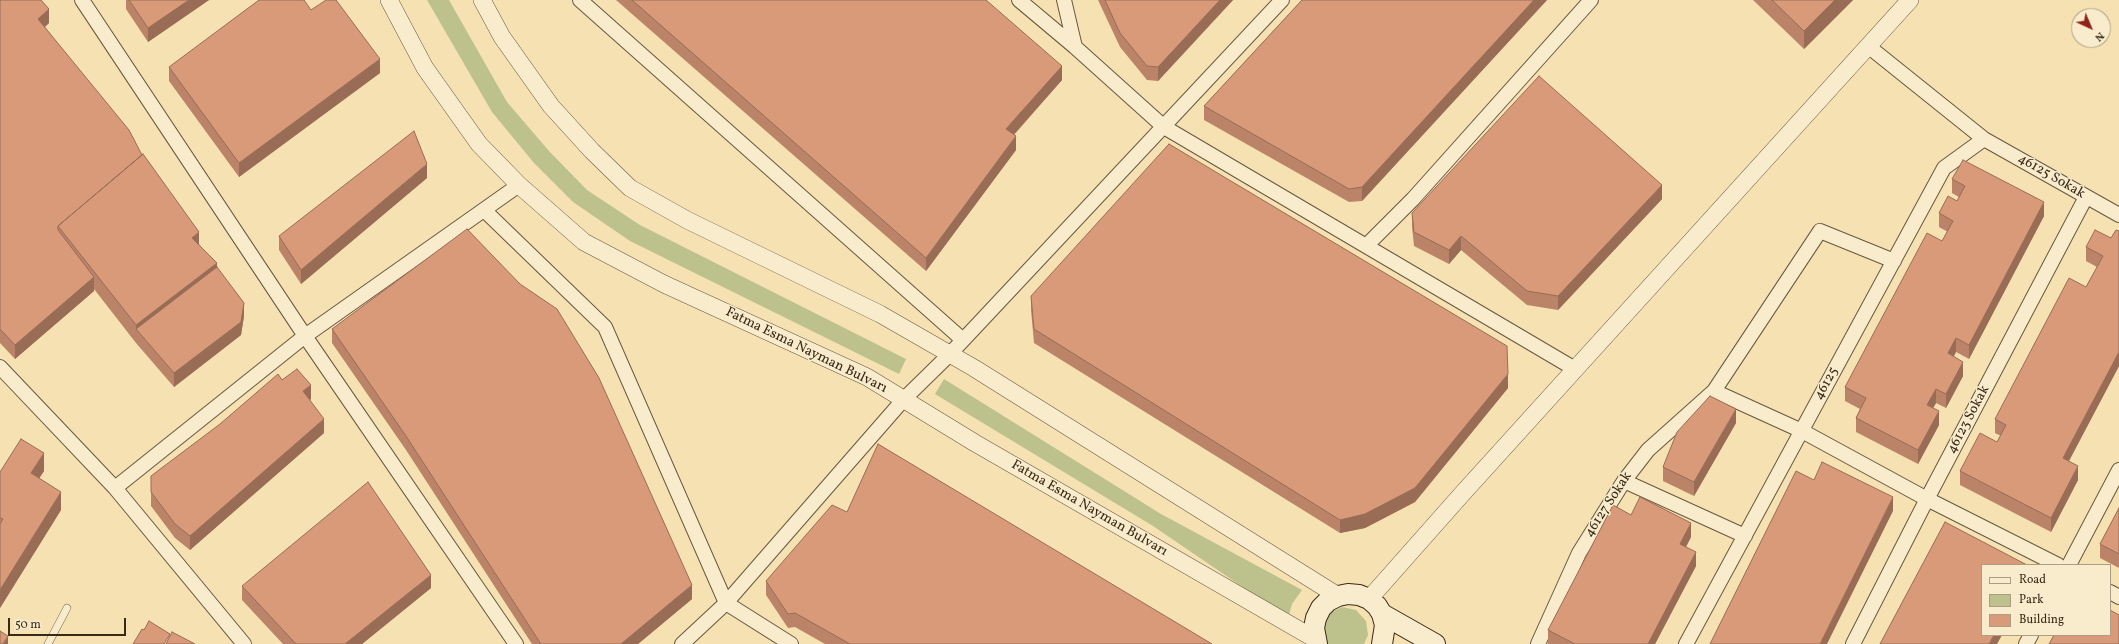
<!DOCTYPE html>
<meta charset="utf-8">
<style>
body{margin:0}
#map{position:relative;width:2119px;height:644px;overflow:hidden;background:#f6e1b2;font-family:Vollkorn,serif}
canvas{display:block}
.legend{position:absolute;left:1981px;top:564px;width:130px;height:72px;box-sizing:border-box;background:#f9eccd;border:1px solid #ac9e85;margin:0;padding:5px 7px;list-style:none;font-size:12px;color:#392a18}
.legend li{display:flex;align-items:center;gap:8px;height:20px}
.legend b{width:20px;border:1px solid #ac9e85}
.north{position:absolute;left:2071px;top:8px;width:40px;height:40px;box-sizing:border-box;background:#f9eccd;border:1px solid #ac9e85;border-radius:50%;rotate:136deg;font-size:11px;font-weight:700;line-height:16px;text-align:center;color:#392a18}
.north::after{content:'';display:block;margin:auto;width:14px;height:18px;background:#8f2418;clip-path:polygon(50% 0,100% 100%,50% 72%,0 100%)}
.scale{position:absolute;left:8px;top:618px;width:118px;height:18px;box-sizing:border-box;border:2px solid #392a18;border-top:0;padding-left:5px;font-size:12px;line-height:14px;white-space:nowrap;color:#392a18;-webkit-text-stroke:3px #f9eccd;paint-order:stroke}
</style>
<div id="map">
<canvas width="2119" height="644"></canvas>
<ul class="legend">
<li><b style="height:5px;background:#f9eccd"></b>Road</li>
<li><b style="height:11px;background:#bdc28c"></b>Park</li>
<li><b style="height:11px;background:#d99a7a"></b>Building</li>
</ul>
<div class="north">N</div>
<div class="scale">50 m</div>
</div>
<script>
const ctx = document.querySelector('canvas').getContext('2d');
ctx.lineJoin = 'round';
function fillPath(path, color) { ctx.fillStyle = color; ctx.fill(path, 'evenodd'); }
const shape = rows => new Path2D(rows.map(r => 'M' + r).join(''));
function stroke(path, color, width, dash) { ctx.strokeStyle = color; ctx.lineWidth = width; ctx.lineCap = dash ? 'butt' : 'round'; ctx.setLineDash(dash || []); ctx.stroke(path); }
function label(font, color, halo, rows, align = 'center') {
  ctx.font = font + ' Vollkorn,serif'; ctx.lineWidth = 3; ctx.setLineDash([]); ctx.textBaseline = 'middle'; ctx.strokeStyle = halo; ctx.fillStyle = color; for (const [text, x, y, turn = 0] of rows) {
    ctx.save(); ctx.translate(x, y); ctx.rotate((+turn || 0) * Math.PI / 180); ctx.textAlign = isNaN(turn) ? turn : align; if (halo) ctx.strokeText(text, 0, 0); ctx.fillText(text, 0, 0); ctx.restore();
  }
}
fillPath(shape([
 [427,0,449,0,507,102,549,151,587,190,640,225,906,359,899,374,630,241,573,202,534,163,492,112],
 [944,379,1161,514,1302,590,1292,604,1288,618,1153,526,935,394],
 [1342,607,1356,610,1366,621,1368,635,1364,644,1326,644,1322,635,1324,619,1329,613]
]), '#bdc28c');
const service = shape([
 [48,644,67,608]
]);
const minor = shape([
 [82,0,305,336,516,644],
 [580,0,963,340],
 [1019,0,1075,47],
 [1064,0,1075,47,1164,127,1575,369],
 [1868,46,1984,139,2119,215],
 [484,210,605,327,726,603,791,644],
 [1366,246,1413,199,1591,0],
 [0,367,115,488],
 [1714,391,1820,231,1894,261],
 [1624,481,1745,536],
 [2069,565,2119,470],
 [2110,592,2119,597],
 [244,644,115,488,305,336,519,185],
 [682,644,726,603,904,399,950,354,1282,0],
 [1538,644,1579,553,1624,481,1648,450,1714,391,1802,431,1927,499,2058,565],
 [1686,644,1944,168,1984,139],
 [1853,644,1927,499,2086,197],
 [2026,644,2031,635]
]);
const tertiary = shape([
 [389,0,425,68,479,144,519,185,584,242,664,284,867,377,975,443,1315,639],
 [482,0,502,37,551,106,592,151,630,188,687,220,880,314,974,368,1338,596],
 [1369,599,1462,494,1910,0]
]);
const secondary = shape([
 [1382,614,1435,644],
 [1317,644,1314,628,1316,618,1321,608,1328,601,1338,596,1348,594,1359,595,1369,599,1377,606,1382,614,1385,625,1382,644]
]);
stroke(service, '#68583e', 8);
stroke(minor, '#68583e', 16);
stroke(tertiary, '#68583e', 18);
stroke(secondary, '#392a18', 22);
stroke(service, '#f9eccd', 7);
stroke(minor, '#f9eccd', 14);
stroke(tertiary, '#f9eccd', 17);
stroke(secondary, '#f9eccd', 20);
fillPath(shape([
 [0,0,49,23,45,27,142,155,199,244,217,267,244,316,241,335,174,387,136,343,94,289,94,291,15,359,0,343],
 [126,0,209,0,148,42,126,9],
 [616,0,986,0,1062,80,1014,135,1016,150,926,271],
 [1098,0,1233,0,1158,81,1147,80,1120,47],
 [1302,0,1547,0,1362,201,1349,202,1204,120,1204,106],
 [1753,0,1853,0,1804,49],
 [311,10,380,73,239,177,169,81,169,67],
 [427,178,301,284,279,250,279,236],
 [1952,179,2044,216,1969,359,1956,352,1954,356,1963,376,1946,408,1936,403,1933,408,1939,425,1918,464,1856,432,1856,418,1860,409,1845,401,1845,387,1942,241,1948,232,1939,227,1939,213,1957,201,1959,197,1952,193],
 [1662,199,1558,310,1527,305,1461,250,1449,264,1414,246,1412,227,1412,213],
 [2111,238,2119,366,2069,461,2078,480,2051,532,1960,485,1960,471,1997,442,2001,436,1995,433,1995,419,2086,287,2097,267,2086,261,2086,247],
 [1031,296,1508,388,1415,502,1365,528,1340,533,1034,343,1031,310],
 [332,329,692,599,638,644,532,644,406,450,332,343],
 [282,380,311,399,310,400,324,433,190,550,175,538,151,506,151,492],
 [1736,423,1694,496,1663,481,1663,467],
 [44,471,39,478,61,510,0,608,0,472],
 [2119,508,2119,568,2100,558,2100,544],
 [847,512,1212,644,825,644,795,627,788,628,766,595,766,581],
 [1631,515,1691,537,1686,547,1696,566,1655,644,1548,644,1548,630],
 [242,586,431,588,362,644,283,644,242,600]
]), '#bb8469');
fillPath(shape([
 [189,0,209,0,148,42,148,28],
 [1220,0,1233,0,1158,81,1158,67],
 [1534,0,1547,0,1362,201,1362,187],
 [1835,0,1853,0,1804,49,1804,31],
 [49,9,49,23,38,33,38,19],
 [380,59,380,73,239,177,239,163],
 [1062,66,1062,80,1006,143,1006,129],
 [1016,136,1016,150,926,271,926,258],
 [427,164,427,178,301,284,301,270],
 [1662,185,1662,199,1558,310,1558,296],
 [2044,202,2044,216,1969,359,1969,345],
 [199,232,199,250,192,238],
 [1461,236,1461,250,1449,264,1449,250],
 [217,263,217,281,136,329,136,325],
 [94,277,94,291,15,359,15,345],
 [244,303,244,316,241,335,174,387,174,373],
 [1956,338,1956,352,1948,367,1948,353],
 [2119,352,2119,366,2063,472,2063,458],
 [1963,362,1963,376,1946,408,1946,394],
 [1508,374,1508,388,1415,502,1365,528,1340,533,1340,520],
 [311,385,311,399,303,405,303,391],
 [1936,389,1936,403,1927,419,1927,405],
 [1736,409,1736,423,1694,496,1694,482],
 [1939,411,1939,425,1918,464,1918,450],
 [324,419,324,433,190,550,190,536],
 [44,453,44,471,31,491,31,473],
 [2078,466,2078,480,2051,532,2051,518],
 [61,492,61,510,0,608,0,590],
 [1893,497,1893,511,1827,644,1820,644],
 [1691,523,1691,537,1680,558,1680,544],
 [1696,552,1696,566,1655,644,1648,644],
 [431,575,431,588,362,644,345,644],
 [692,585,692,599,638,644,621,644],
 [1994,635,2002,635,1997,644,1989,644],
 [8,636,8,644,3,644]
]), '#986c55');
const building = shape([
 [0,0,41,0,49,9,38,19,129,130,142,155,58,226,58,230,94,277,15,345,0,329,0,0],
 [129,0,189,0,148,28,129,0],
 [259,0,304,0,311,10,326,0,336,0,380,59,239,163,169,67,259,0],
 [632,0,986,0,1062,66,1006,129,1016,136,926,258,632,0],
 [1105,0,1220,0,1158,67,1147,66,1120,33,1105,0],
 [1302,0,1534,0,1362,187,1349,189,1204,106,1302,0],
 [1772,0,1835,0,1804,31,1772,0],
 [1539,76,1662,185,1558,296,1527,291,1461,236,1449,250,1414,232,1412,213,1539,76],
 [414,131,427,164,301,270,279,236,414,131],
 [1169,144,1507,346,1508,374,1415,488,1365,514,1340,520,1034,329,1031,296,1169,144],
 [143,154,199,232,192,238,217,263,136,325,58,226,143,154],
 [1963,160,2044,202,1969,345,1956,338,1948,353,1963,362,1946,394,1936,389,1927,405,1939,411,1918,450,1856,418,1866,398,1845,387,1927,233,1942,241,1953,221,1939,213,1948,196,1957,201,1965,186,1952,179,1963,160],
 [467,229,520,284,557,309,599,378,692,585,621,644,541,644,406,436,332,329,467,229],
 [2095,230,2111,238,2116,230,2119,231,2119,352,2063,458,2078,466,2051,518,1960,471,1980,433,1997,442,2006,425,1995,419,2069,278,2086,287,2103,256,2086,247,2095,230],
 [217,267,244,303,241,322,174,373,136,329,217,267],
 [297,369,311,385,303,391,324,419,190,536,175,524,151,492,151,476,220,424,278,374,282,380,297,369],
 [1710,396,1736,409,1694,482,1663,467,1677,432,1710,396],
 [21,439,44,453,31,473,61,492,0,590,0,524,3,519,0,518,0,472,21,439],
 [878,444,1212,644,850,644,795,613,788,614,766,581,832,505,847,512,878,444],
 [1822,462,1893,497,1820,644,1710,644,1796,471,1814,480,1822,462],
 [368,482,431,575,345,644,296,644,242,586,368,482],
 [1640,497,1691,523,1680,544,1696,552,1648,644,1575,644,1548,630,1613,505,1631,515,1640,497],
 [2119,508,2119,554,2100,544,2119,508],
 [1945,522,2027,565,1982,565,1982,635,1994,635,1989,644,1880,644,1945,522],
 [2110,610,2119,615,2119,644,2049,644,2054,635,2110,635,2110,610],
 [149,621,170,634,164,644,133,644,142,629,144,630,149,621],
 [0,631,8,636,3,644,0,644,0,631],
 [172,632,195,644,166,644,172,632]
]);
fillPath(building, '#d99a7a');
stroke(building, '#986c55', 1);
label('14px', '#392a18', '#f9eccd', [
 ["46125 Sokak",2051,177,30],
 ["Fatma Esma Nayman Bulvarı",806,351,26],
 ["46125",1827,384,-61],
 ["46123 Sokak",1969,420,-62],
 ["46127 Sokak",1609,505,-57],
 ["Fatma Esma Nayman Bulvarı",1089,509,30]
]);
</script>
